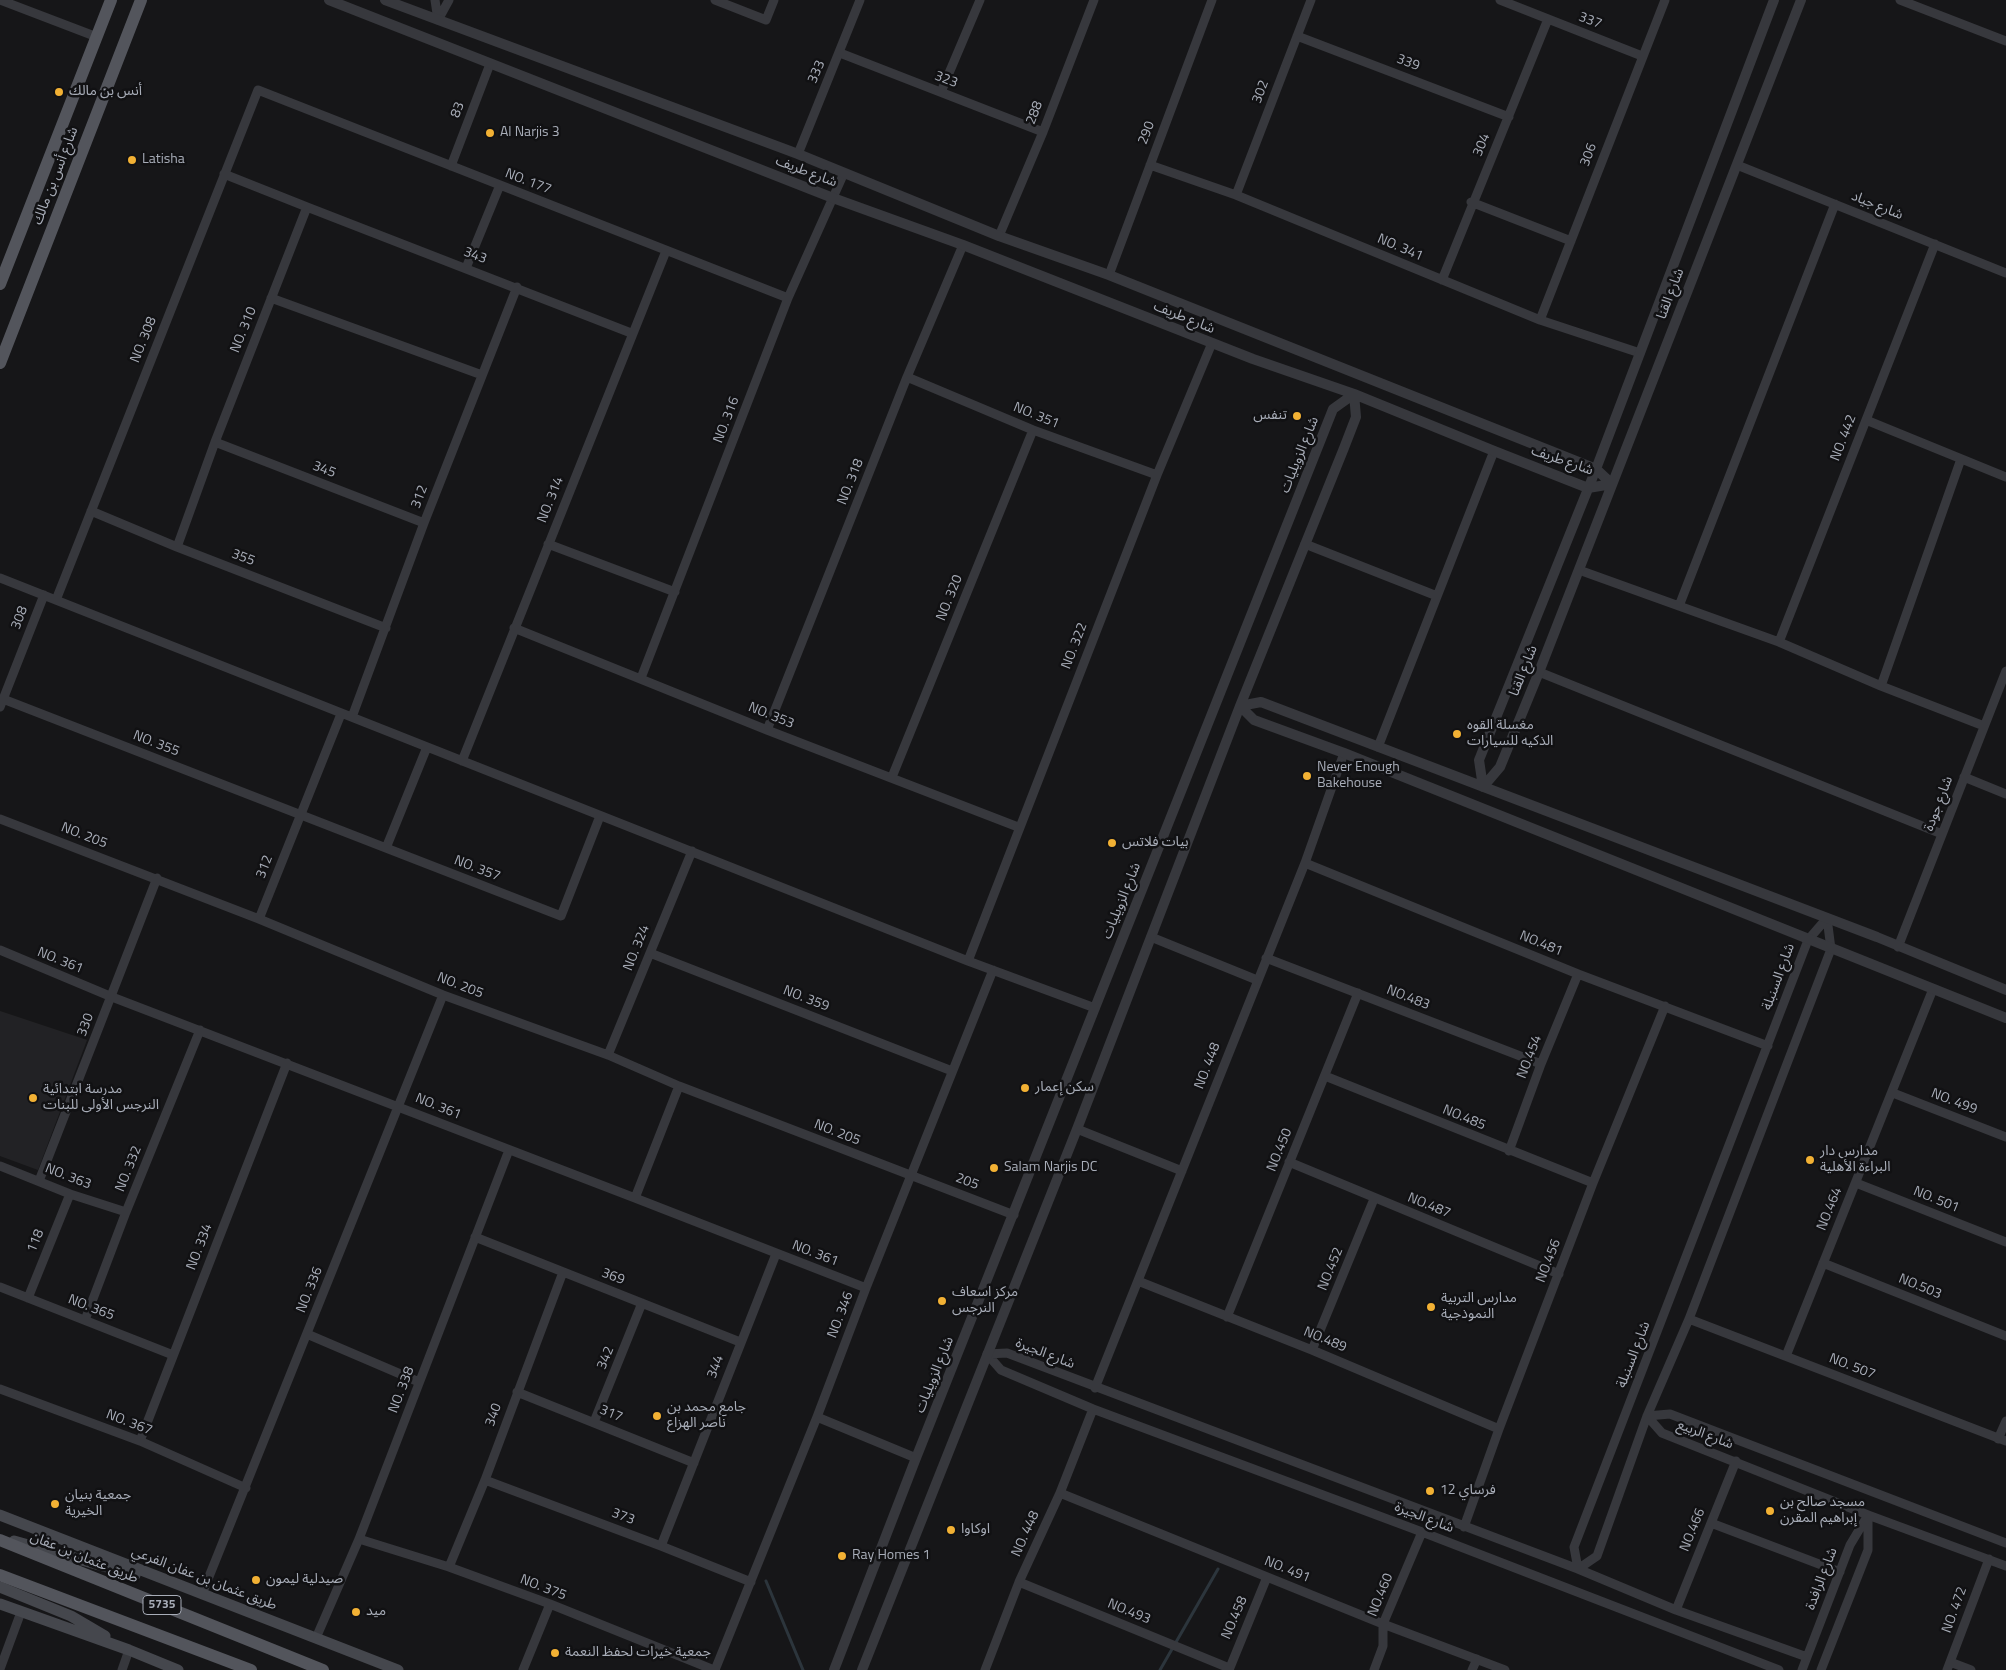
<!DOCTYPE html>
<meta charset="utf-8">
<style>
body{margin:0}
canvas{display:block;background:#161618}
</style>
<canvas width="2006" height="1670"></canvas>
<script>
const ctx = document.querySelector('canvas').getContext('2d');
ctx.lineJoin = 'round';
function fillPath(path, color) { ctx.fillStyle = color; ctx.fill(path, 'evenodd'); }
const shape = rows => new Path2D(rows.map(r => 'M' + r).join(''));
function stroke(path, color, width, dash) { ctx.strokeStyle = color; ctx.lineWidth = width; ctx.lineCap = dash ? 'butt' : 'round'; ctx.setLineDash(dash || []); ctx.stroke(path); }
function label(font, color, halo, rows, align = 'center') {
  ctx.font = font + ' "Titillium Web","Noto Sans Arabic",sans-serif'; ctx.lineWidth = 5; ctx.setLineDash([]); ctx.textBaseline = 'middle'; ctx.strokeStyle = halo; ctx.fillStyle = color; for (const [text, x, y, turn = 0] of rows) {
    ctx.save(); ctx.translate(x, y); ctx.rotate((+turn || 0) * Math.PI / 180); ctx.textAlign = isNaN(turn) ? turn : align; if (halo) ctx.strokeText(text, 0, 0); ctx.fillText(text, 0, 0); ctx.restore();
  }
}
fillPath(shape([
 [0,1011,87,1040,38,1170,0,1156]
]), '#222225');
stroke(shape([
 [766,1581,803,1670],
 [1160,1670,1218,1569]
]), '#2c353c', 3);
stroke(shape([
 [0,0,97,37],
 [435,0,438,20,449,0],
 [715,0,766,20,774,0],
 [1500,0,1642,56],
 [1900,0,2006,41],
 [1297,36,1509,117],
 [840,53,1043,132],
 [941,92,980,0],
 [798,154,860,0],
 [1150,165,1236,195,1540,320,1640,353],
 [1737,165,2006,273],
 [451,166,490,64],
 [1236,195,1311,0],
 [1471,202,1571,241],
 [307,207,631,333],
 [999,236,1043,132,1094,0],
 [466,268,500,185],
 [1109,275,1212,0],
 [1442,280,1548,19],
 [271,298,482,375],
 [1540,320,1665,0],
 [907,377,1033,430,1157,475],
 [1866,420,2006,477],
 [215,442,424,523],
 [91,511,177,547,386,628],
 [548,544,675,592],
 [1305,544,1437,596],
 [177,547,215,442,307,207,224,174],
 [1579,570,1779,642,1881,686,1984,726],
 [0,578,968,961,1095,1008],
 [56,600,258,90,788,298],
 [1679,606,1835,204],
 [514,628,767,730,1018,827],
 [1779,642,1935,244],
 [1539,672,1942,834],
 [641,678,788,298,844,173],
 [1881,686,1961,459],
 [3,699,386,848],
 [0,707,44,595],
 [352,717,424,523,517,287],
 [767,730,907,377,963,245],
 [427,747,386,848,561,916,600,816],
 [1378,747,1494,451],
 [462,761,666,251],
 [892,777,1033,430],
 [1964,777,2006,794],
 [0,819,259,919,443,995,608,1055,679,1086,1014,1215],
 [1305,863,1578,974,1768,1046],
 [1827,918,1831,949,1689,1319,1647,1416,1597,1556,1578,1569,1574,1547,1808,940,1827,918],
 [259,919,341,714],
 [1151,937,1257,980],
 [1898,947,2006,671],
 [0,950,112,997,635,1198,866,1288],
 [650,953,952,1071],
 [1266,958,1541,1064],
 [968,961,1157,475,1212,343],
 [608,1055,692,851],
 [1325,1076,1593,1183],
 [1893,1093,2006,1137],
 [1077,1129,1182,1171],
 [1509,1151,1541,1064,1578,974],
 [1289,1162,1559,1274],
 [0,1166,70,1194,126,1212],
 [39,1181,157,878],
 [1856,1183,2006,1242],
 [635,1198,679,1086],
 [475,1237,740,1342],
 [1823,1263,2006,1336],
 [1138,1281,1312,1350,1499,1429],
 [0,1287,173,1355],
 [28,1298,70,1194],
 [1227,1317,1358,993],
 [1689,1319,2006,1441],
 [85,1320,126,1212,200,1030],
 [307,1334,419,1382],
 [1312,1350,1374,1199],
 [987,1354,1007,1353,1578,1569,1676,1610,1807,1657],
 [987,1354,1001,1370,1093,1409,1422,1532,1779,1670],
 [1786,1356,1933,989],
 [1095,1388,1305,863,1344,753],
 [0,1389,140,1441,246,1488],
 [517,1392,694,1463],
 [1647,1416,1662,1433,1868,1515,2006,1566],
 [1647,1416,1670,1414,2006,1543],
 [817,1417,916,1458],
 [594,1422,642,1303],
 [1998,1439,2006,1421],
 [140,1441,287,1063],
 [485,1480,661,1546,751,1582],
 [1060,1493,1383,1624,1505,1670],
 [1711,1523,1840,1572],
 [1464,1527,1499,1429,1593,1183,1665,1006],
 [359,1539,449,1567,550,1604,714,1670],
 [661,1546,776,1254],
 [449,1567,485,1480,563,1272],
 [1019,1582,1229,1668],
 [202,1594,443,995],
 [1676,1610,1736,1461],
 [316,1638,359,1539,509,1150],
 [1950,1662,1971,1670],
 [0,1669,21,1612],
 [122,1670,129,1650],
 [523,1670,550,1604],
 [715,1670,817,1417,866,1288,993,970],
 [985,1670,1019,1582,1060,1493,1093,1409],
 [1229,1670,1267,1577],
 [1374,1670,1383,1646,1383,1624,1422,1532],
 [1472,1670,1477,1659],
 [1802,1670,1850,1545,1868,1515],
 [1821,1670,1868,1550,1868,1515],
 [1947,1670,1989,1559]
]), '#37383d', 9);
stroke(shape([
 [329,0,833,198,963,245,1253,359,1354,394,1494,451,1588,488,1612,484],
 [385,0,798,154,999,236,1109,275,1596,469,1612,484],
 [1240,706,1254,720,1344,753,2006,1018],
 [1240,706,1261,702,1877,937,2006,990],
 [1483,787,1500,767,1539,672,1801,0],
 [1483,787,1479,760,1596,469,1774,0],
 [834,1670,916,1458,1333,409,1354,394],
 [862,1670,1077,1129,1240,706,1344,448,1356,417,1354,394]
]), '#37383d', 10);
stroke(shape([
 [0,1515,398,1670],
 [14,1541,135,1575],
 [0,1587,71,1616,105,1636],
 [0,1604,129,1650,178,1670]
]), '#45474d', 11);
stroke(shape([
 [0,284,111,0],
 [0,363,141,0],
 [0,1540,323,1670],
 [0,1575,251,1670]
]), '#53555c', 12);
for (const [x, y, r, color] of [
 [59,92,5,"#f2b134"],
 [490,133,5,"#f2b134"],
 [132,160,5,"#f2b134"],
 [1297,416,5,"#f2b134"],
 [1457,734,5,"#f2b134"],
 [1307,776,5,"#f2b134"],
 [1112,843,5,"#f2b134"],
 [1025,1088,5,"#f2b134"],
 [33,1098,5,"#f2b134"],
 [1810,1160,5,"#f2b134"],
 [994,1168,5,"#f2b134"],
 [942,1301,5,"#f2b134"],
 [1431,1307,5,"#f2b134"],
 [657,1416,5,"#f2b134"],
 [1430,1491,5,"#f2b134"],
 [55,1504,5,"#f2b134"],
 [1770,1511,5,"#f2b134"],
 [951,1530,5,"#f2b134"],
 [842,1556,5,"#f2b134"],
 [256,1580,5,"#f2b134"],
 [356,1612,5,"#f2b134"],
 [555,1653,5,"#f2b134"]
]) { const dot = new Path2D(); dot.arc(x, y, r, 0, 2 * Math.PI); ctx.fillStyle = color; ctx.fill(dot); stroke(dot, '#111113', 2); }
for (const [x, y, w] of [
 [162,1605,38]
]) { const box = new Path2D(); box.roundRect(x - w / 2, y - 9.5, w, 19, 4); ctx.fillStyle = '#111113'; ctx.fill(box); stroke(box, '#a8adb8', 1); }
label('bold 12px', '#a8adb8', null, [
 ["5735",162,1605]
]);
label('14px', '#a8adb8', '#111113', [
 ["337",1590,21,21],
 ["339",1408,63,21],
 ["333",817,72,-67],
 ["323",946,80,21],
 ["302",1261,92,-69],
 ["83",458,110,-69],
 ["288",1035,113,-69],
 ["290",1147,133,-69],
 ["304",1482,145,-68],
 ["306",1589,155,-69],
 ["شارع طريف",806,172,21],
 ["شارع أنس بن مالك",56,176,-69],
 ["NO. 177",528,182,21],
 ["شارع جياد",1877,206,22],
 ["NO. 341",1400,248,23],
 ["343",475,256,21],
 ["شارع القنا",1671,294,-69],
 ["شارع طريف",1184,318,22],
 ["NO. 310",244,330,-68],
 ["NO. 308",144,340,-68],
 ["NO. 351",1036,416,22],
 ["NO. 316",727,420,-69],
 ["NO. 442",1844,438,-69],
 ["شارع الزويليات",1300,455,-68],
 ["شارع طريف",1562,461,19],
 ["345",324,470,21],
 ["NO. 318",851,482,-68],
 ["312",420,497,-69],
 ["NO. 314",551,500,-68],
 ["355",243,558,21],
 ["NO. 320",950,598,-68],
 ["308",20,618,-69],
 ["NO. 322",1075,646,-69],
 ["شارع القنا",1524,671,-68],
 ["NO. 353",771,716,22],
 ["NO. 355",156,744,21],
 ["شارع جودة",1939,804,-69],
 ["NO. 205",84,836,21],
 ["312",265,867,-69],
 ["NO. 357",477,869,21],
 ["شارع الزويليات",1122,901,-68],
 ["NO.481",1541,944,22],
 ["NO. 324",637,948,-68],
 ["NO. 361",60,961,22],
 ["شارع السنبلة",1779,977,-70],
 ["NO. 205",460,986,21],
 ["NO.483",1408,998,21],
 ["NO. 359",806,999,21],
 ["330",86,1025,-69],
 ["NO.454",1530,1057,-69],
 ["NO. 448",1208,1066,-69],
 ["NO. 499",1954,1102,21],
 ["NO. 361",438,1107,22],
 ["NO.485",1464,1118,22],
 ["NO. 205",837,1133,21],
 ["NO.450",1280,1150,-68],
 ["NO. 332",129,1169,-68],
 ["NO. 363",68,1177,21],
 ["205",967,1182,21],
 ["NO. 501",1936,1200,22],
 ["NO.487",1429,1206,22],
 ["NO.464",1830,1209,-68],
 ["118",36,1241,-68],
 ["NO. 334",200,1247,-69],
 ["NO. 361",815,1254,21],
 ["NO.456",1549,1261,-69],
 ["NO.452",1331,1269,-68],
 ["369",613,1277,21],
 ["NO.503",1920,1287,22],
 ["NO. 336",310,1290,-68],
 ["NO. 365",91,1308,21],
 ["NO. 346",841,1315,-69],
 ["NO.489",1325,1340,22],
 ["شارع الجيرة",1045,1354,21],
 ["شارع السنبلة",1634,1355,-69],
 ["342",606,1358,-68],
 ["344",716,1367,-69],
 ["NO. 507",1852,1367,21],
 ["شارع الزويليات",935,1375,-68],
 ["NO. 338",402,1390,-69],
 ["317",611,1414,22],
 ["340",494,1415,-70],
 ["NO. 367",129,1423,21],
 ["شارع الربيع",1705,1435,21],
 ["373",623,1517,21],
 ["شارع الجيرة",1424,1518,21],
 ["NO.466",1693,1530,-68],
 ["NO. 448",1026,1534,-66],
 ["طريق عثمان بن عفان",84,1558,22],
 ["NO. 491",1287,1570,22],
 ["طريق عثمان بن عفان الفرعي",204,1579,21],
 ["شارع الرافدة",1822,1579,-69],
 ["NO. 375",543,1588,21],
 ["NO.460",1381,1595,-68],
 ["NO. 472",1955,1610,-70],
 ["NO.493",1129,1612,22],
 ["NO.458",1235,1618,-67]
]);
label('14px', '#a8adb8', '#111113', [
 ["أنس بن مالك",69,92],
 ["Al Narjis 3",500,133],
 ["Latisha",142,160],
 ["تنفس",1287,416,"right"],
 ["مغسلة القوه",1467,726],
 ["الذكيه للسيارات",1467,742],
 ["Never Enough",1317,768],
 ["Bakehouse",1317,784],
 ["بيات فلاتس",1122,843],
 ["سكن إعمار",1035,1088],
 ["مدرسة ابتدائية",43,1090],
 ["النرجس الأولى للبنات",43,1106],
 ["مدارس دار",1820,1152],
 ["البراءة الأهلية",1820,1168],
 ["Salam Narjis DC",1004,1168],
 ["مركز اسعاف",952,1293],
 ["النرجس",952,1309],
 ["مدارس التربية",1441,1299],
 ["النموذجية",1441,1315],
 ["جامع محمد بن",667,1408],
 ["ناصر الهزاع",667,1424],
 ["فرساي 12",1440,1491],
 ["جمعية بنيان",65,1496],
 ["الخيرية",65,1512],
 ["مسجد صالح بن",1780,1503],
 ["إبراهيم المقرن",1780,1519],
 ["اوكاوا",961,1530],
 ["Ray Homes 1",852,1556],
 ["صيدلية ليمون",266,1580],
 ["ميد",366,1612],
 ["جمعية خيرات لحفظ النعمة",565,1653]
], 'left');
</script>
